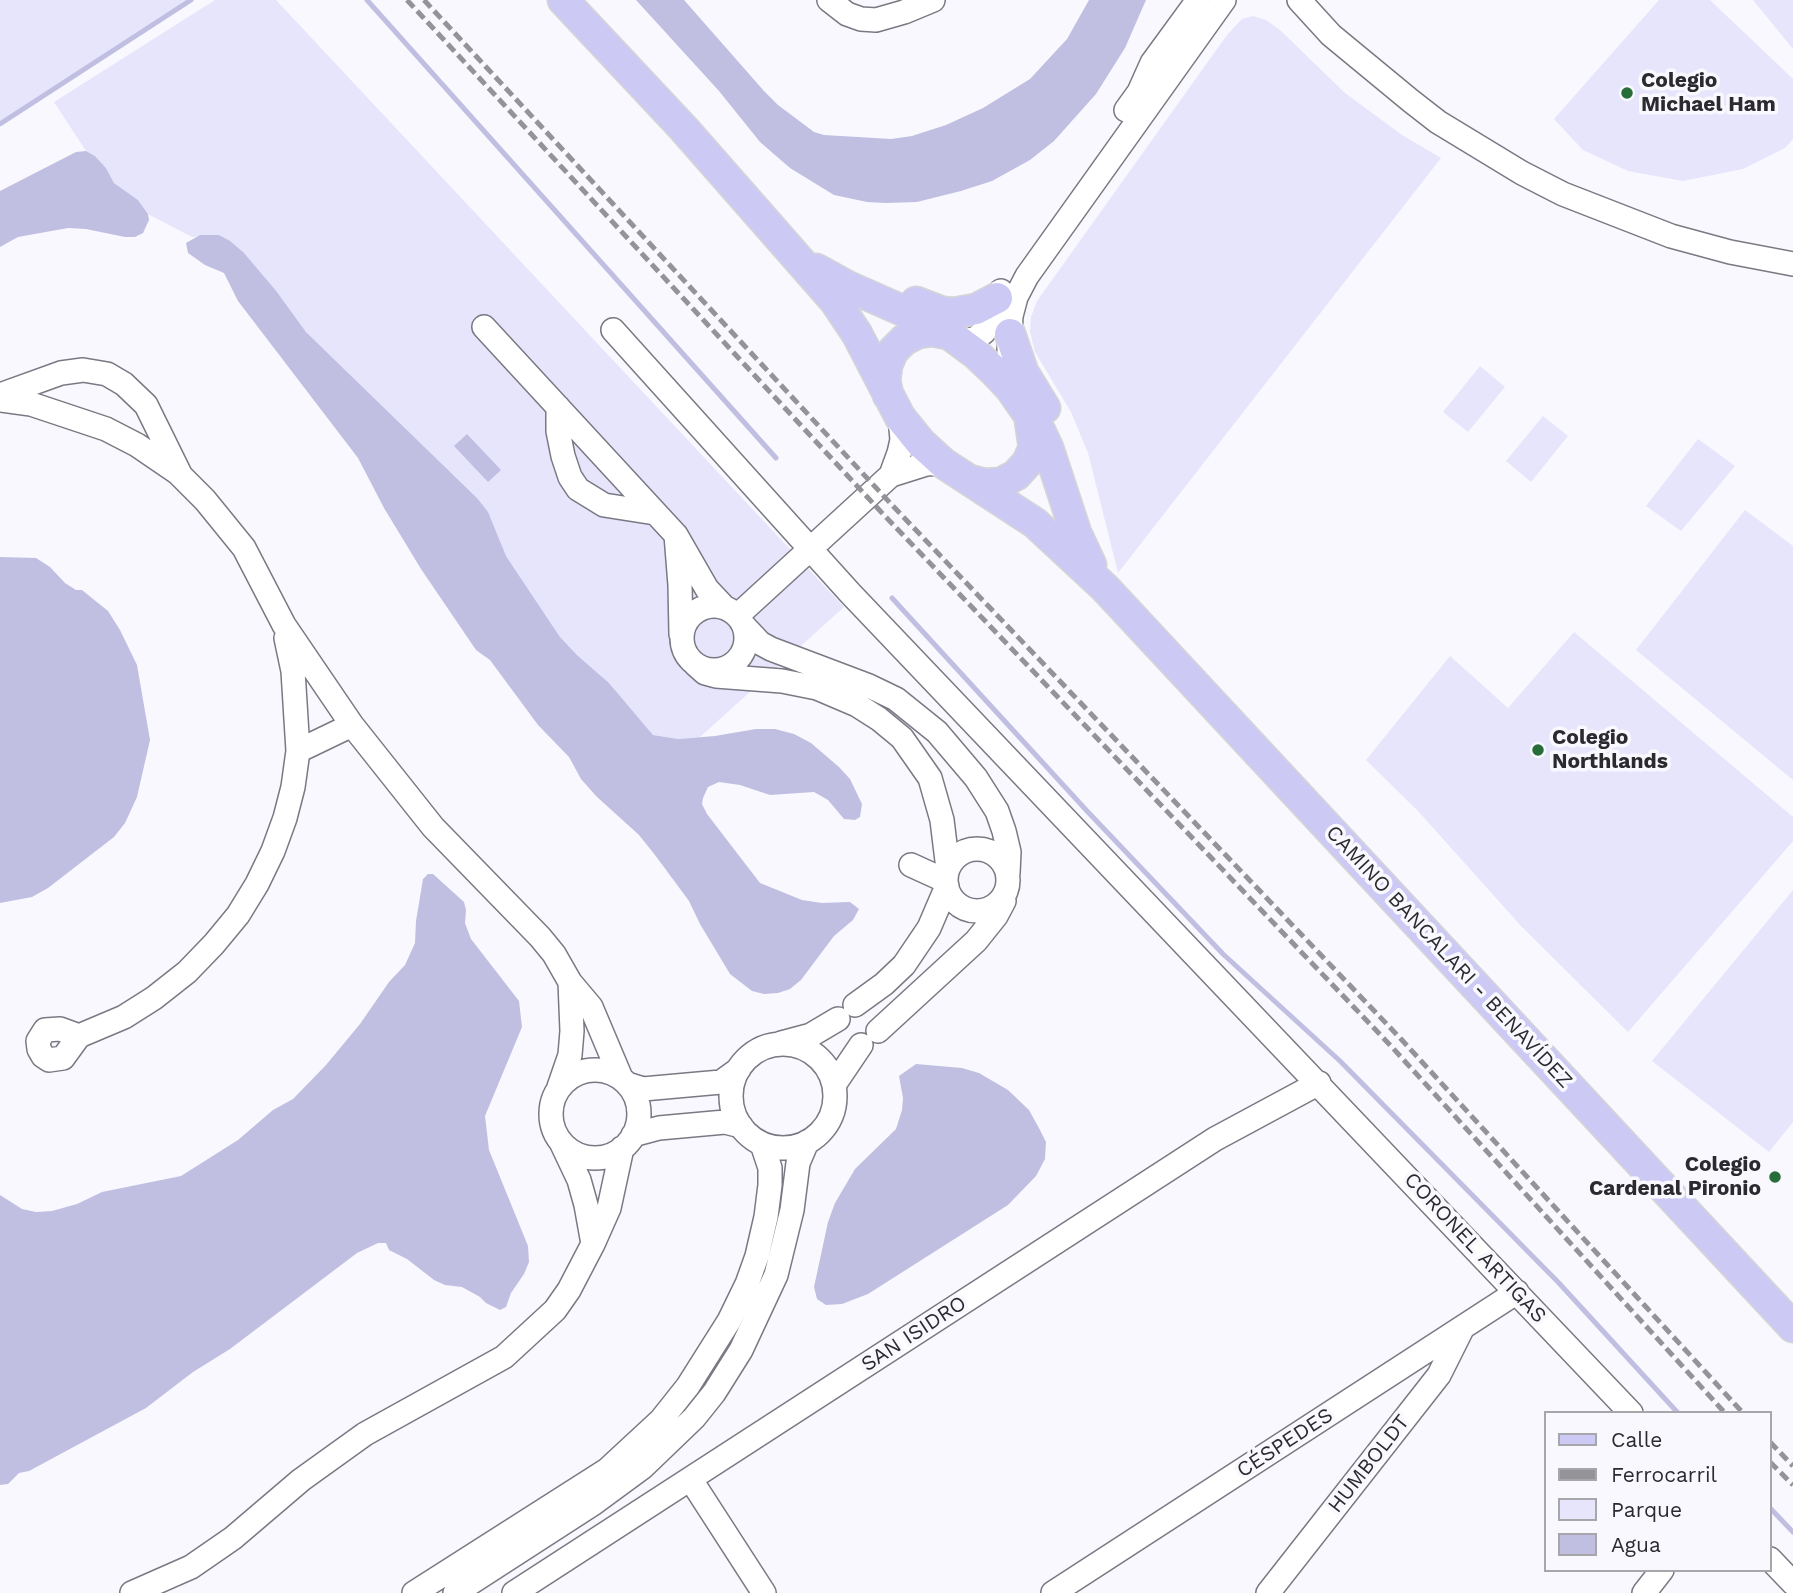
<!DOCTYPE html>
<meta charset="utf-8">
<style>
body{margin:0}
#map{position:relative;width:1793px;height:1593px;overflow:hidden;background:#f8f8fe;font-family:"Work Sans",sans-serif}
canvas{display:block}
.legend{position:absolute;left:1544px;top:1411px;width:228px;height:161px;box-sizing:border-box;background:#f8f8fe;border:2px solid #a6a6ab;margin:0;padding:9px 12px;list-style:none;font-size:21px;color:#2b2b2f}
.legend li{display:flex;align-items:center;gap:14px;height:35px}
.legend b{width:35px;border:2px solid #a6a6ab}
</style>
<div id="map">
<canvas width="1793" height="1593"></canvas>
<ul class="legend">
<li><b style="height:9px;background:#cccaf5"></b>Calle</li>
<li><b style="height:9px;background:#939398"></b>Ferrocarril</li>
<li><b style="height:19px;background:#e6e5fc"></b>Parque</li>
<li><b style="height:19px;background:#c0bfe2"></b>Agua</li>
</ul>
</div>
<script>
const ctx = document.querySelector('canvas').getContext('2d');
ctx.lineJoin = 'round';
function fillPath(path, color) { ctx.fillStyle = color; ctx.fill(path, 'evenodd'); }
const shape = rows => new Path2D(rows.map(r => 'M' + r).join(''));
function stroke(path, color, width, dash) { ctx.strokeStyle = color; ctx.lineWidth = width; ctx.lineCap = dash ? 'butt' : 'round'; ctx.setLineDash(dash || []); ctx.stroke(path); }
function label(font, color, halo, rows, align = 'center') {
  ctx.font = font + ' "Work Sans",sans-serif'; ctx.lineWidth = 7; ctx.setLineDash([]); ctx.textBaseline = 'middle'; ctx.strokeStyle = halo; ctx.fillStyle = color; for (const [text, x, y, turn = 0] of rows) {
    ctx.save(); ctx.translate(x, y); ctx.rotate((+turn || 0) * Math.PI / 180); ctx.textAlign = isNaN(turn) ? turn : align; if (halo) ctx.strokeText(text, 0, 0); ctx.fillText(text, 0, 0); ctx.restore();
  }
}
fillPath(shape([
 [0,0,189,0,0,122],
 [215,0,276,0,844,607,700,737,678,739,653,735,609,683,577,655,560,637,506,556,477,498,306,332,277,292,219,235,192,237,148,214,138,200,114,183,106,168,95,156,86,151,54,102],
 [1659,0,1710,0,1793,79,1793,139,1785,148,1743,169,1683,181,1628,171,1583,150,1554,119],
 [1753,0,1793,0,1793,49],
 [1253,16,1266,20,1280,30,1345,93,1402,135,1441,158,1118,573,1088,453,1071,412,1035,352,1030,332,1031,317,1037,301,1227,35,1242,19],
 [1480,366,1505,387,1468,432,1443,412],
 [1543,416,1568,436,1531,482,1506,461],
 [1698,439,1735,466,1681,531,1646,506],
 [1745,510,1793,546,1793,780,1636,650],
 [1574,632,1793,817,1793,841,1628,1032,1522,927,1418,811,1366,760,1450,656,1508,708],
 [1793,890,1793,1122,1769,1152,1652,1061]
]), '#e6e5fc');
fillPath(shape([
 [636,0,684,0,764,91,778,105,814,132,824,135,891,139,912,136,946,125,983,108,1030,79,1067,39,1089,0,1146,0,1125,48,1096,94,1054,141,1030,160,992,181,961,191,917,202,886,203,867,202,834,195,790,168,760,142,719,91],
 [86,151,95,156,106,168,114,183,138,200,148,214,149,220,143,233,135,237,125,237,86,229,68,228,18,237,0,247,0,191,76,152],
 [200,235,219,235,230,241,244,253,277,292,306,332,477,498,488,512,506,556,560,637,577,655,609,683,653,735,678,739,715,736,756,729,775,729,794,734,811,743,839,767,850,779,862,804,860,817,855,820,844,819,828,800,814,792,770,795,740,785,719,782,708,787,703,798,702,804,707,814,760,883,802,900,822,903,850,902,859,909,853,920,834,936,801,980,790,989,778,993,764,994,752,991,730,974,700,924,689,901,655,855,639,835,596,796,581,779,569,757,538,725,490,660,476,650,421,569,384,508,358,458,238,301,224,273,205,265,188,253,186,243],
 [467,434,501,470,488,482,454,446],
 [0,557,36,558,50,567,65,583,76,590,82,590,108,611,120,630,137,665,150,740,137,797,125,823,114,837,48,888,32,897,0,903],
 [428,874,433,874,464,902,466,910,465,923,471,939,519,1001,522,1027,485,1116,489,1150,528,1246,529,1262,524,1274,511,1293,506,1307,500,1310,486,1303,480,1297,462,1287,445,1285,434,1280,407,1259,389,1250,386,1243,378,1243,357,1253,230,1349,193,1372,146,1408,29,1471,19,1473,8,1484,0,1485,0,1195,22,1209,36,1212,52,1211,77,1204,102,1192,181,1176,238,1140,273,1110,293,1099,326,1065,360,1024,389,982,405,965,415,943,416,921,423,879],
 [916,1064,962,1068,979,1073,1008,1090,1029,1110,1040,1130,1046,1142,1045,1159,1036,1176,1008,1205,868,1294,842,1304,826,1305,817,1299,814,1287,828,1222,835,1203,855,1169,896,1129,902,1110,903,1098,899,1076]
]), '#c0bfe2');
stroke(shape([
 [367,0,776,458],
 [0,124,191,0],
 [892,598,1087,811,1223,954,1340,1061,1558,1282,1678,1413],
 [1770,1508,1793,1532]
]), '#c0bfe2', 5);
const minor = shape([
 [829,0,847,14,861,19,876,20,904,12,933,0],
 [1299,0,1331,35,1411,101,1438,122,1522,173,1563,194,1671,236,1730,252,1793,264],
 [1126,110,1139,92,1152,63,1198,0],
 [484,327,676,535],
 [613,330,850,593,1631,1413],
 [961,343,976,338,984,332,1001,291],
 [1009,351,1011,316,1016,297,1027,276,1224,0],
 [0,395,61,373,83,370,107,374,124,384,146,405,180,474],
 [0,400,31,404,106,429,137,445,178,473,205,500,244,548,284,625,352,725,433,827,540,937,554,954,570,982],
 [558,407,558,431,563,456,570,477,578,489,604,505,655,513],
 [891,475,899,453,902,440,900,417],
 '682 638a32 32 0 1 1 64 0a32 32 0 1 1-64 0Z',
 [737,616,891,475,926,464,943,463],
 [744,626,760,643,771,649,869,686,896,699,937,732,976,778,997,811,1004,831,1009,852,1008,873],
 [681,634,680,585,676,535,707,589,724,607],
 [696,665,705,673,716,676,782,681,817,688,857,705,879,719,902,738,930,778,942,820,948,869],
 [298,751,352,725],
 '946 880a31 31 0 1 1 62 0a31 31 0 1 1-62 0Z',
 [911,865,946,881],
 [855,1005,884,984,904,965,929,928,947,886],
 [878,1031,976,941,996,916,1004,901],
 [79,1036,60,1029,45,1030,38,1041,39,1049,43,1056,49,1060,63,1058,79,1036,124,1017,154,998,187,972,214,944,238,915,257,884,273,851,285,818,293,787,298,751,293,671,286,638],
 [781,1043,811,1035,838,1019],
 '731 1096a52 52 0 1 1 104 0a52 52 0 1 1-104 0Z',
 '551 1114a44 44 0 1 1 88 0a44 44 0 1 1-88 0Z',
 [627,1084,643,1089,721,1082,739,1069],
 [834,1085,861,1045],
 [559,1087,570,1055,572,1031,570,982,591,1007,621,1078],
 [633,1135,659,1128,725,1122,741,1126],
 [561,1142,579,1180,586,1205,593,1244,609,1208,622,1148],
 [691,1480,764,1593],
 [1770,1559,1793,1583],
 [132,1593,191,1567,233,1538,301,1480,365,1434,504,1357,555,1310,569,1290,593,1244],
 [414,1593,607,1470,661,1420,688,1386,729,1321,747,1284,757,1256,766,1217,770,1185,770,1168,762,1144],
 [455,1593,594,1503,643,1467,694,1418,714,1393,741,1350,776,1275,792,1210,798,1163,807,1142],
 [514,1593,1215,1139,1319,1083],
 [1053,1593,1517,1292],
 [1268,1593,1439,1375,1462,1329],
 [1644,1593,1662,1570]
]);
const major = shape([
 [563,0,684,129,835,301,857,334,900,417,921,443,943,463,1035,523,1105,588,1793,1327],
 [816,269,847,286,924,320,949,334,976,354,994,371,1011,389,1040,431,1048,448,1076,533,1091,565],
 [916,302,942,312,954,313,976,309,997,298],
 [1010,334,1023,372,1045,408],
 [888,395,885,380,887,365,893,351,904,340,918,333,933,331,948,334],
 [969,480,984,484,1001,483,1016,475,1027,463,1034,448,1030,420]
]);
stroke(minor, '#7a7983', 26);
stroke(major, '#d5d5d5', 33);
stroke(minor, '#fff', 23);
stroke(major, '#cccaf5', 30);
stroke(shape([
 [407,0,883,514,1391,1046,1725,1413],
 [424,0,892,505,1401,1039,1743,1413],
 [1770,1442,1793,1466],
 [1770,1462,1793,1485]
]), '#939398', 5, [10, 5]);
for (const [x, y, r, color] of [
 [1627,93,7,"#276d39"],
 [1538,750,7,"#276d39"],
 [1775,1177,7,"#276d39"]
]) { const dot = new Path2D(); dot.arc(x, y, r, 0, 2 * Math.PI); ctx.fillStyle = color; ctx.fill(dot); stroke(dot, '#f8f8fe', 2.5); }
label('bold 21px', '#2b2b2f', '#f8f8fe', [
 ["Colegio",1641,81],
 ["Michael Ham",1641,105],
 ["Colegio",1552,738],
 ["Northlands",1552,762],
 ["Colegio",1761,1165,"right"],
 ["Cardenal Pironio",1761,1189,"right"]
], 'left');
label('21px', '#2b2b2f', '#f8f8fe', [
 ["CAMINO BANCALARI - BENAVÍDEZ",1449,957,47],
 ["CORONEL ARTIGAS",1475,1248,47],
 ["SAN ISIDRO",914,1334,-33],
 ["CÉSPEDES",1285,1443,-33],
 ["HUMBOLDT",1369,1464,-52]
]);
</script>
